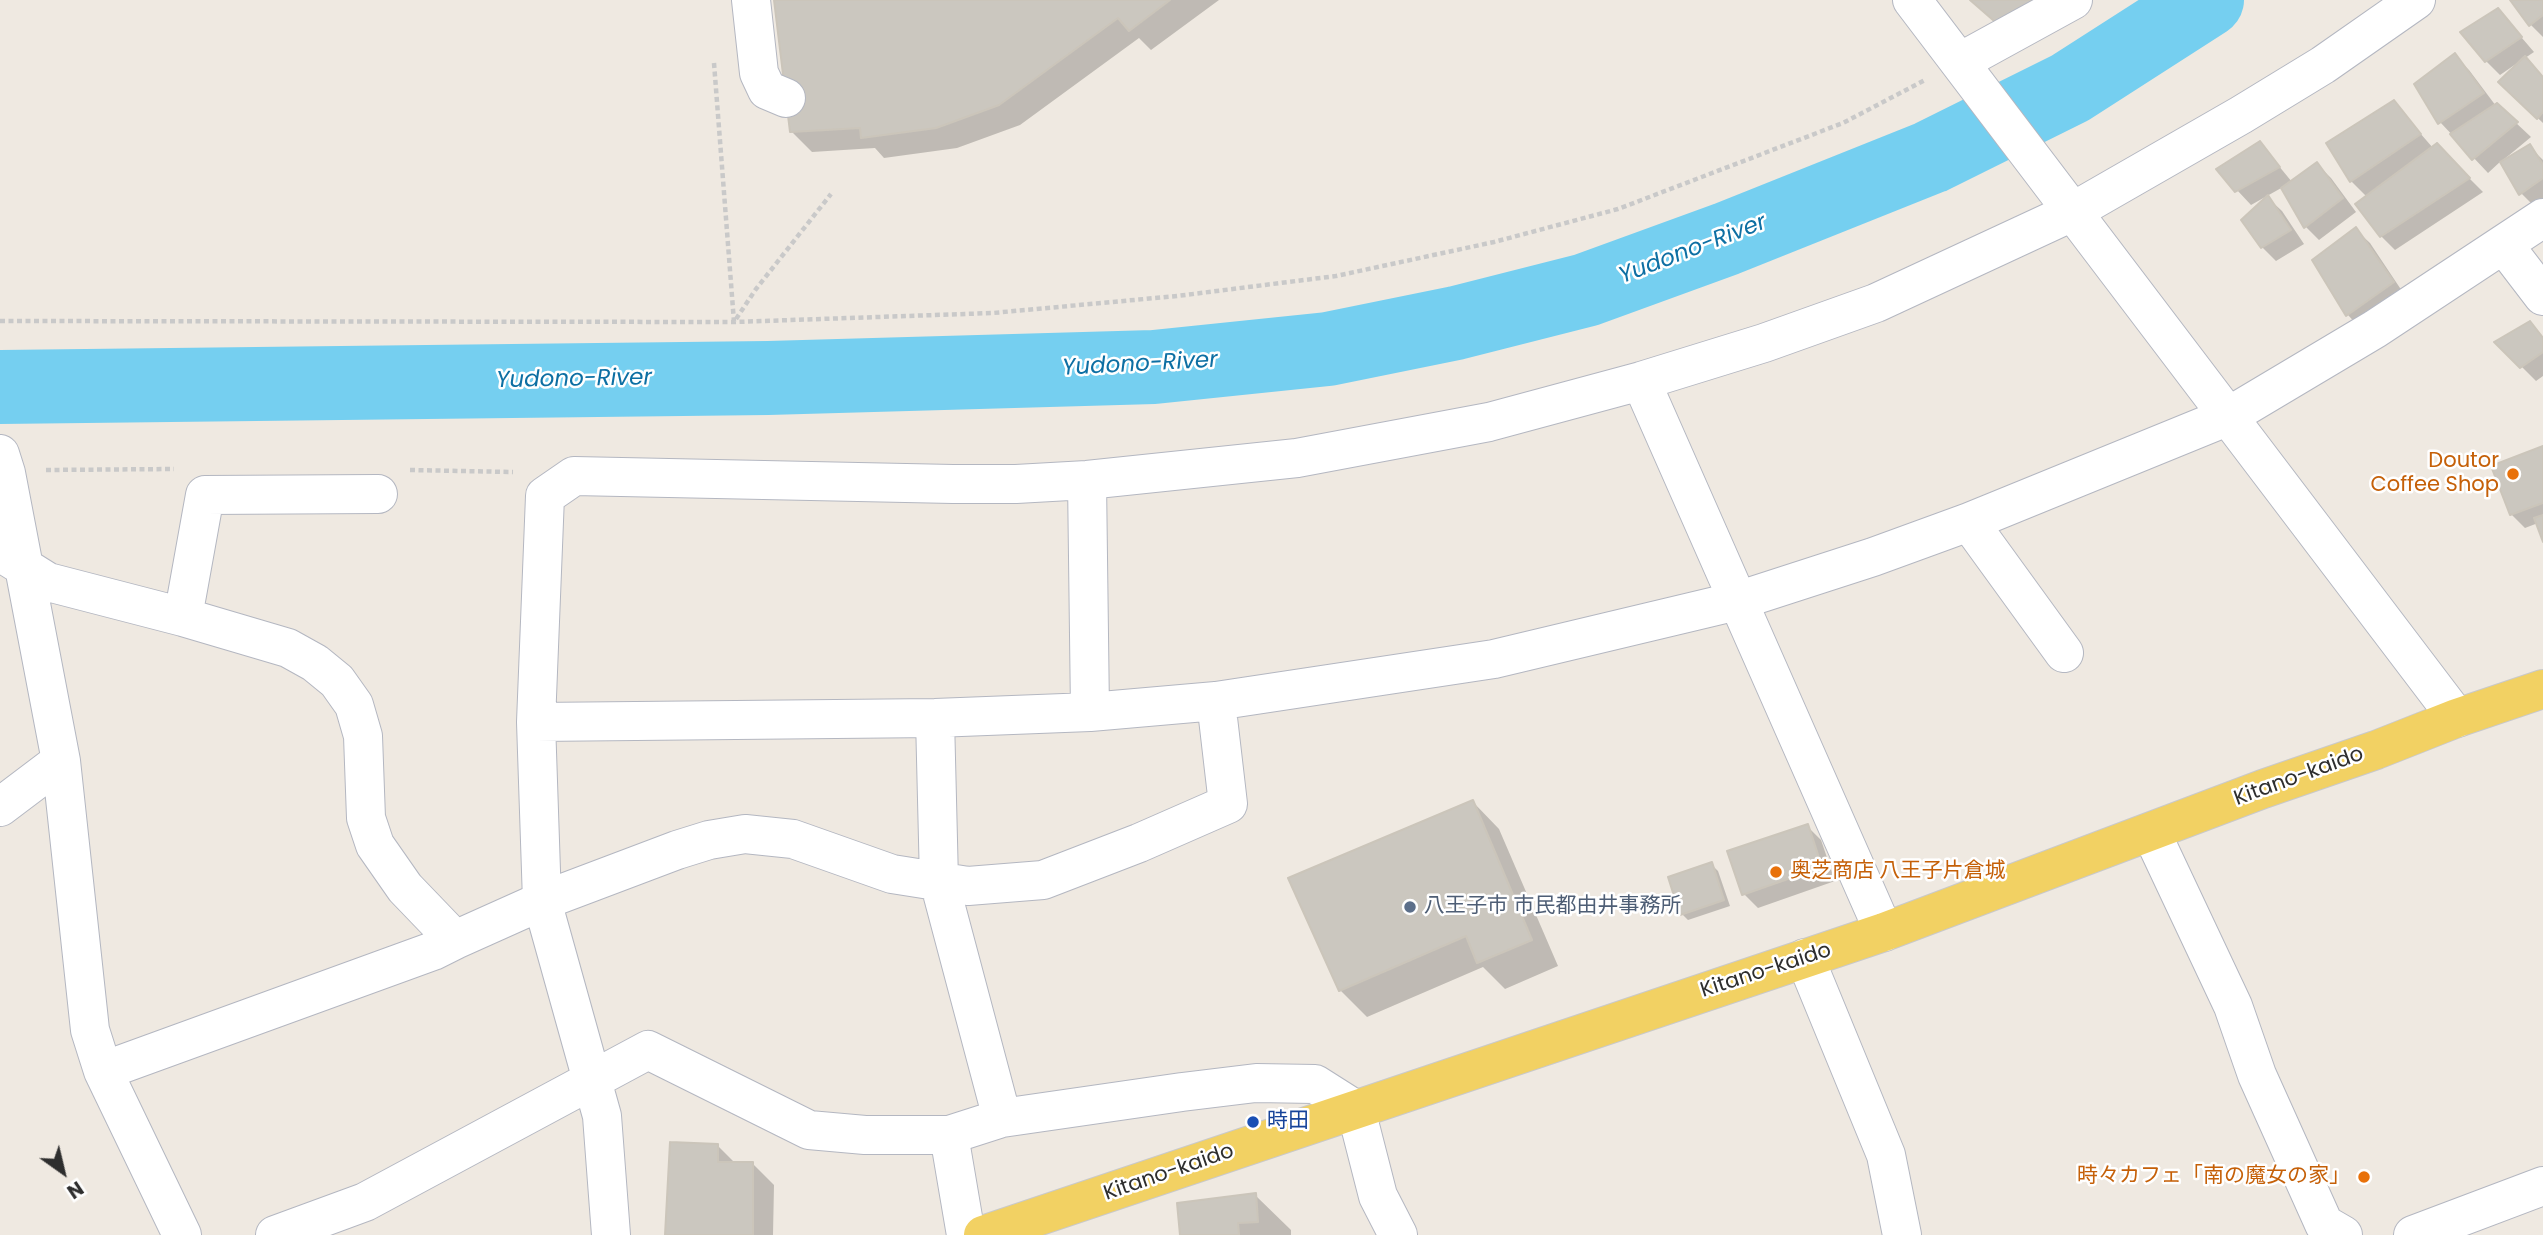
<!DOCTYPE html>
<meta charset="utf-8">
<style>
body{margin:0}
#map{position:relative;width:2543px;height:1235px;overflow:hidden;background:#efe9e1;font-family:Poppins,sans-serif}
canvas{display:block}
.north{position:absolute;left:28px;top:1137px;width:70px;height:70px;-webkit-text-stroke:5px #fff;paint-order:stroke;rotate:146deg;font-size:19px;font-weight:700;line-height:28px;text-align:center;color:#2e2e2e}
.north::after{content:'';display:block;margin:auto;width:24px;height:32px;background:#2e2e2e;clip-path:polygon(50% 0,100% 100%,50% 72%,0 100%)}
</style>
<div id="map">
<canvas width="2543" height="1235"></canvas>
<div class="north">N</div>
</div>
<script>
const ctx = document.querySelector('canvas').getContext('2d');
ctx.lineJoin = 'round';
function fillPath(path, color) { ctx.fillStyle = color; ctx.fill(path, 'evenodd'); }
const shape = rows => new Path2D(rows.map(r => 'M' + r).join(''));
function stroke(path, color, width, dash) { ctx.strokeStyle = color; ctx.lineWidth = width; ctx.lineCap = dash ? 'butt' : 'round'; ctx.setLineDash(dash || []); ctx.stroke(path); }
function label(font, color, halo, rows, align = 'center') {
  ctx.font = font + ' Poppins,"Noto Sans JP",sans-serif'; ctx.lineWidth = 5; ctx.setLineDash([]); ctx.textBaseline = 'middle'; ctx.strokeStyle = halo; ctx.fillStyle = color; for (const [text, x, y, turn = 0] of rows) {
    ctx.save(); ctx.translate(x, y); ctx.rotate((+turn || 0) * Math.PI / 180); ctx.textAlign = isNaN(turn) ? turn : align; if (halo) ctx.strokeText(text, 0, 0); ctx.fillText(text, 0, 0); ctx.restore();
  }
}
fillPath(shape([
 [776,0,1219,0,1151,50,1139,38,1020,125,957,148,884,158,875,148,812,152,791,131],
 [2512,0,2543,0,2543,37,2530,24],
 [2498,10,2534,52,2525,58,2543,77,2543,123,2500,82,2518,65,2516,64,2500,75,2486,61],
 [2455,56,2469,70,2496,106,2497,105,2531,137,2502,161,2503,162,2530,147,2543,160,2543,202,2535,207,2521,193,2501,161,2488,173,2440,122],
 [2393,102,2433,148,2437,146,2483,192,2395,250,2381,236,2367,197,2351,181],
 [2260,143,2292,182,2317,164,2331,178,2356,212,2319,240,2305,226,2283,187,2251,205,2237,190],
 [2268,198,2282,211,2304,244,2276,261,2262,247],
 [2356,230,2370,243,2406,297,2361,329,2348,315,2315,261],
 [2529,323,2543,337,2543,376,2536,381,2497,342],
 [2543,448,2543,537,2538,523,2525,528,2511,514],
 [1473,802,1499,829,1558,966,1505,989,1483,967,1367,1017,1340,990,1290,879],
 [1807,826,1821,840,1835,881,1758,908,1744,894],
 [1711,864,1718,871,1730,906,1688,920,1682,914],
 [717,1145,736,1164,753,1164,774,1185,773,1235,667,1235],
 [1255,1195,1291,1230,1291,1235,1181,1235]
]), '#0003');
stroke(shape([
 [0,387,768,378,1154,367,1328,349,1456,323,1586,290,1726,239,1931,157,2070,88,2207,0]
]), '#75cff0', 74);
const building = shape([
 [774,0,1170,0,1129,31,1118,18,999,105,936,128,861,138,860,128,790,132,774,0],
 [1970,0,2046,0,2001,27,1970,0],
 [2510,0,2543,0,2543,15,2529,26,2510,0],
 [2498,8,2522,37,2485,62,2460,32,2498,8],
 [2455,53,2484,93,2438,124,2414,84,2455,53],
 [2525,56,2543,77,2543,112,2537,119,2498,82,2525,56],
 [2394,100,2421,134,2350,182,2326,143,2394,100],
 [2497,103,2518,122,2472,160,2450,134,2497,103],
 [2260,141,2280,167,2235,192,2216,169,2260,141],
 [2437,143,2470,178,2380,237,2355,204,2437,143],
 [2530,144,2543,165,2543,178,2519,195,2500,162,2530,144],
 [2317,162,2343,198,2304,228,2281,188,2317,162],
 [2268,195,2291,230,2261,248,2241,220,2268,195],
 [2356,227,2394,282,2346,316,2312,260,2356,227],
 [2530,321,2543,338,2543,352,2520,368,2494,342,2530,321],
 [2543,446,2543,503,2510,515,2491,466,2543,446],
 [2543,515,2543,542,2534,518,2543,515],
 [1473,800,1532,940,1477,963,1466,936,1339,991,1288,878,1473,800],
 [1808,824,1822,867,1742,895,1727,851,1808,824],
 [1712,862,1724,900,1680,915,1668,877,1712,862],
 [670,1142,718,1144,718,1162,753,1162,753,1235,665,1235,670,1142],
 [1256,1193,1258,1222,1238,1223,1239,1235,1180,1235,1177,1203,1256,1193]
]);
fillPath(building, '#cbc7bf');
stroke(building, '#cbc5ba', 2);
const minor = shape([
 [751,0,759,73,767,90,786,98],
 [1912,0,2457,718],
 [1960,62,2073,0],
 [2504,245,2543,296],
 [1641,381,1884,932],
 [0,454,6,473,61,761,90,1030,103,1071,182,1235],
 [1087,480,1090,712],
 [1969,522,2064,653],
 [0,552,48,582,183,617,288,648,315,663,337,681,354,705,363,736,366,818,375,845,405,888,455,940,542,901,677,850,709,840,745,834,793,839,892,874,968,886,1043,880,1139,843,1228,804,1216,701],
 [183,617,205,495,378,494],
 [935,718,939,881,1002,1118],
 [536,722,935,718,1090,712,1216,701,1494,659,1737,601,1873,557,1969,522,2229,416,2375,329,2543,218],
 [0,807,61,761],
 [2151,832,2233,1006,2257,1075,2324,1224,2343,1235],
 [1805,958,1886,1155,1902,1235],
 [103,1071,433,951,455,940],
 [949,1135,966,1235],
 [275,1235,365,1202,648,1050,809,1130,865,1135,949,1135,1002,1118,1182,1092,1256,1083,1315,1084,1356,1110,1378,1196,1398,1235],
 [611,1235,602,1116,542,901,536,722,545,496,574,476,953,484,1016,484,1087,480,1297,458,1489,422,1641,381,1764,343,1876,303,2072,212,2241,115,2323,65,2416,0],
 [2413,1235,2543,1186]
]);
const major = shape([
 [983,1235,1884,932,2263,789,2376,750,2457,718,2543,689]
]);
stroke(minor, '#b4b7c1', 40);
stroke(major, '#c9c9c9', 40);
stroke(shape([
 [714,63,734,322,756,289,831,194],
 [0,321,734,322,993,313,1177,296,1336,276,1494,242,1618,209,1843,123,1925,80],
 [46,470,174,469],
 [410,470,513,472]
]), '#c9c9c9', 4.5, [5, 3.5]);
stroke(minor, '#fff', 38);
stroke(major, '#f2d163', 38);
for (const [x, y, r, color] of [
 [2513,474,7,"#e8710a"],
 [1776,872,7,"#e8710a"],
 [1410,907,7,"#5c6f8a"],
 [1253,1122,7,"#1a4fb4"],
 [2364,1177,7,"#e8710a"]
]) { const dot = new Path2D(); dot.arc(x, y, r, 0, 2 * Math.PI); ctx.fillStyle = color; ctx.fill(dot); stroke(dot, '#fff', 2.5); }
label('21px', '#c56008', '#fff', [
 ["Doutor",2499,462],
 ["Coffee Shop",2499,486],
 ["奥芝商店 八王子片倉城",1790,872,"left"],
 ["時々カフェ「南の魔女の家」",2350,1177]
], 'right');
label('21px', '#2e2e2e', '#fff', [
 ["Kitano-kaido",2299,777,-20],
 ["Kitano-kaido",1766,971,-18],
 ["Kitano-kaido",1169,1173,-19]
]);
label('21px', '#4e5e75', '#fff', [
 ["八王子市 市民都由井事務所",1424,907]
], 'left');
label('21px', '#164399', '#fff', [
 ["時田",1267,1122]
], 'left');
label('italic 23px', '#0d6fa3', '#fff', [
 ["Yudono-River",1693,250,-21],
 ["Yudono-River",1140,365,-3],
 ["Yudono-River",574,380,-1]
]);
</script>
